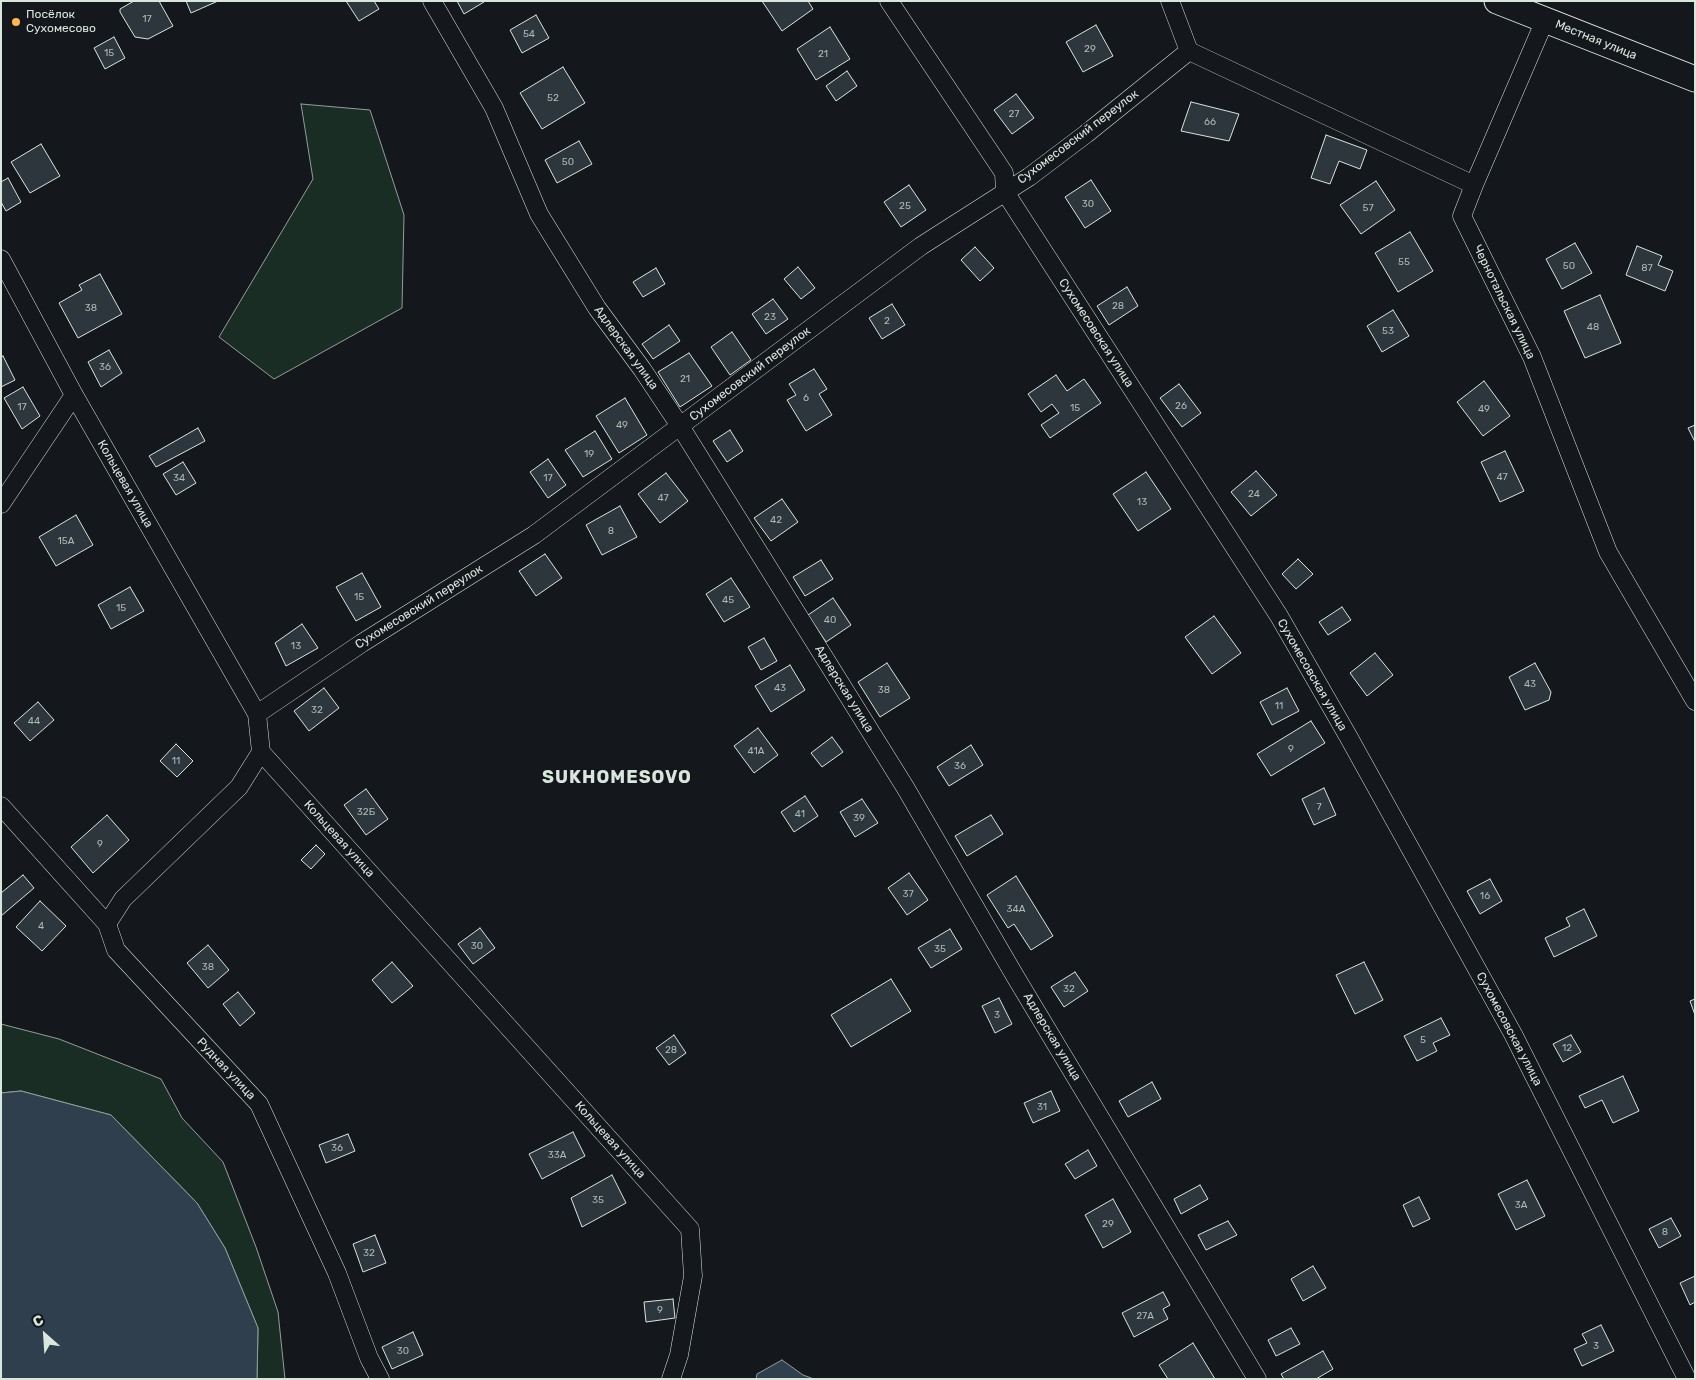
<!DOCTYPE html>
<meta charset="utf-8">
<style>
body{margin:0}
#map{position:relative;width:1696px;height:1380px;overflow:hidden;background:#14181c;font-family:Rubik,sans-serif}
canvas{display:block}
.frame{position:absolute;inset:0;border:2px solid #d8e6dc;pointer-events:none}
.north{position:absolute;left:20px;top:1310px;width:50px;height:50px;-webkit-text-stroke:4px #14181c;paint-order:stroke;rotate:334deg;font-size:14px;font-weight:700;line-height:20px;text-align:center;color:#d8e6dc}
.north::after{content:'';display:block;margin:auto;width:18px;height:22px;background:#d8e6dc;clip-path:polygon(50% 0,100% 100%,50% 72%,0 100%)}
</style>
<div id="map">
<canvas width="1696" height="1380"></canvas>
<div class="frame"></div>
<div class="north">С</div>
</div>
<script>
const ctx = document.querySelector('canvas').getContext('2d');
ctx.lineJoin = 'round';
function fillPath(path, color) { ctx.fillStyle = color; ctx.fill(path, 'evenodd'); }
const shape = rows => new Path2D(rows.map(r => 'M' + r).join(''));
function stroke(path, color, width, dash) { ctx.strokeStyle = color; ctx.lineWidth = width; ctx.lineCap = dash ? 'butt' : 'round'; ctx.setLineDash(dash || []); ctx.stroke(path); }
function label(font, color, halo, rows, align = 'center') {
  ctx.font = font + ' Rubik,sans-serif'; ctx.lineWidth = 4; ctx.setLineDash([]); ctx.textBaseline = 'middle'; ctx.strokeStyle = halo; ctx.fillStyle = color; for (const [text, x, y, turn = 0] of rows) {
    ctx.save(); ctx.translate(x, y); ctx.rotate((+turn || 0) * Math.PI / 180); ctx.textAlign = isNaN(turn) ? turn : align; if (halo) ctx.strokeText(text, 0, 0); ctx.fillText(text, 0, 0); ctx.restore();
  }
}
const green = shape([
 [301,104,370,110,404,215,402,308,274,379,219,337,313,179,301,104],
 [1,1024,59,1039,161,1079,182,1118,223,1162,256,1247,278,1312,285,1379,257,1379,258,1328,225,1248,197,1203,111,1115,21,1091,1,1093,1,1024]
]);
fillPath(green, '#1a2d24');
stroke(green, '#939e99', 1);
const water = shape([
 [21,1091,111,1115,197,1203,225,1248,258,1328,257,1379,1,1379,1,1093,21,1091],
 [782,1360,803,1375,814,1379,756,1379,757,1374,782,1360]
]);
fillPath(water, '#2f3f4d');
stroke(water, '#939e99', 1);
const building = shape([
 [134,1,159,1,173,26,148,39,135,37,120,12,120,9,134,1],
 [186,1,218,1,191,13,186,1],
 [346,1,374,1,379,9,359,21,346,1],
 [457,1,483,1,484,2,464,14,457,1],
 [762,1,808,1,813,9,782,31,762,1],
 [536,15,549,38,522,53,510,30,536,15],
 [1096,25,1113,56,1083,72,1066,42,1096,25],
 [830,27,850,59,816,80,797,49,830,27],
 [114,37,125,58,105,69,94,48,114,37],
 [563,67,585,103,542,129,520,93,563,67],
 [847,71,857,86,836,101,826,86,847,71],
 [1016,94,1034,118,1012,134,994,110,1016,94],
 [1191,102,1239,114,1229,141,1181,131,1191,102],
 [1326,135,1367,150,1360,169,1339,161,1330,184,1311,178,1326,135],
 [579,141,592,164,557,183,545,160,579,141],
 [41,144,60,176,30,193,11,162,41,144],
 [8,178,21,202,6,211,1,202,1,182,8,178],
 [1091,180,1111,211,1085,228,1065,197,1091,180],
 [1376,181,1395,210,1361,234,1340,205,1376,181],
 [909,185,926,210,901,227,884,202,909,185],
 [1410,232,1433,271,1398,292,1375,253,1410,232],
 [1575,243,1592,273,1562,289,1546,259,1575,243],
 [1637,246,1662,256,1658,265,1673,271,1665,291,1626,275,1637,246],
 [975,247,994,268,980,281,961,260,975,247],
 [798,267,815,288,801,299,784,279,798,267],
 [656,268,665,284,643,297,633,282,656,268],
 [100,274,122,314,78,338,59,303,82,290,79,285,100,274],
 [1127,287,1138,306,1109,325,1097,306,1127,287],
 [1600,295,1621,343,1585,358,1564,311,1600,295],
 [773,299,788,319,766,334,752,314,773,299],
 [892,304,905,325,882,339,869,318,892,304],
 [1393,310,1409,336,1382,352,1367,326,1393,310],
 [669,325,680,341,653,359,642,344,669,325],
 [732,332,751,360,730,375,711,347,732,332],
 [109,350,122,373,101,387,88,362,109,350],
 [689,353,712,386,680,407,658,372,689,353],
 [3,356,15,380,1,387,1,357,3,356],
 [814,369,827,389,819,394,832,415,806,431,787,400,796,395,789,384,814,369],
 [1056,375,1067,391,1084,379,1101,403,1050,438,1041,425,1059,413,1052,404,1041,412,1028,394,1056,375],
 [1484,381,1510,416,1483,436,1457,402,1484,381],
 [1179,384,1201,413,1182,427,1160,398,1179,384],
 [23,387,40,416,22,429,4,398,23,387],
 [625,398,647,435,619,453,596,416,625,398],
 [1695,425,1695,442,1688,428,1695,425],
 [198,428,205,441,156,467,149,456,198,428],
 [730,430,743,451,727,462,713,441,730,430],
 [595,431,612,459,583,477,565,450,595,431],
 [1505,451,1524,491,1500,502,1481,462,1505,451],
 [548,459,566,485,548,498,530,472,548,459],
 [183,462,196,483,176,495,163,474,183,462],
 [1256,471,1277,495,1251,516,1231,492,1256,471],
 [1146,472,1171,509,1138,531,1113,494,1146,472],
 [666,473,688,501,660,523,638,494,666,473],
 [782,499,798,522,771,541,754,518,782,499],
 [620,506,637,537,602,555,586,525,620,506],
 [76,515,93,545,56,566,39,537,76,515],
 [545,554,562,578,536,596,519,571,545,554],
 [1298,559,1313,574,1296,589,1282,574,1298,559],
 [821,560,833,579,805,596,793,577,821,560],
 [362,573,381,607,356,621,336,587,362,573],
 [731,578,750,607,724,622,706,594,731,578],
 [130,587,144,611,111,629,98,605,130,587],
 [833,598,851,625,826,642,808,615,833,598],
 [1342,607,1351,620,1328,635,1319,622,1342,607],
 [1214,616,1241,653,1212,674,1185,637,1214,616],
 [302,624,318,648,286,666,275,643,302,624],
 [764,638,777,661,761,670,748,647,764,638],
 [1375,653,1393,675,1367,696,1350,673,1375,653],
 [887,663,910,698,880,717,858,682,887,663],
 [1535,663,1551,692,1549,700,1525,710,1509,677,1535,663],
 [790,665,805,690,771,712,755,686,790,665],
 [324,688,339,708,309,731,294,711,324,688],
 [1287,688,1299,711,1272,725,1260,702,1287,688],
 [38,702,54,720,30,741,14,723,38,702],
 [1311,721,1325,743,1271,776,1257,754,1311,721],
 [758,728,778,755,754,773,734,746,758,728],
 [832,737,843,752,822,767,811,753,832,737],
 [176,744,193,761,177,777,160,761,176,744],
 [971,745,983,765,949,786,937,767,971,745],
 [1324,788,1336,815,1314,825,1302,799,1324,788],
 [366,789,388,819,366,835,344,805,366,789],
 [805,796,818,816,794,832,781,812,805,796],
 [862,799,878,823,855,837,840,812,862,799],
 [107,815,129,840,93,873,71,847,107,815],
 [991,815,1003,834,967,856,955,836,991,815],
 [316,845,325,854,311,869,301,860,316,845],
 [909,873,928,900,907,915,888,888,909,873],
 [23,875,34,888,1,916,1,893,23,875],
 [1016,876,1053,936,1031,950,1014,924,1008,928,987,895,1016,876],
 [1490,879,1502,901,1480,914,1467,891,1490,879],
 [40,901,66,926,42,951,16,927,40,901],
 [1584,909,1597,936,1554,957,1545,938,1570,926,1566,918,1584,909],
 [480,928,495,948,473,964,458,944,480,928],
 [950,929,962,949,931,968,918,948,950,929],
 [208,945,229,970,208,988,187,963,208,945],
 [392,962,413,986,392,1003,372,980,392,962],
 [1364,962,1383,1000,1355,1014,1336,975,1364,962],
 [1075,972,1088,991,1064,1007,1051,987,1075,972],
 [891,979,911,1011,851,1047,831,1015,891,979],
 [238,992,255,1013,240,1026,223,1004,238,992],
 [999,998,1012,1024,995,1033,982,1006,999,998],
 [1695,999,1695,1015,1690,1001,1695,999],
 [1441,1018,1450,1035,1433,1043,1437,1051,1417,1061,1404,1036,1441,1018],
 [674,1035,686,1053,669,1065,656,1048,674,1035],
 [1571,1035,1581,1052,1563,1062,1553,1044,1571,1035],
 [1623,1076,1639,1111,1613,1123,1602,1100,1585,1108,1579,1096,1623,1076],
 [1152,1082,1161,1099,1128,1117,1119,1101,1152,1082],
 [1051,1091,1060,1111,1033,1123,1024,1103,1051,1091],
 [573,1132,585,1156,542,1179,529,1154,573,1132],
 [348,1134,355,1151,326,1163,319,1145,348,1134],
 [1088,1150,1097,1166,1075,1179,1065,1164,1088,1150],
 [612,1175,626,1203,582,1227,571,1198,612,1175],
 [1527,1180,1545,1216,1516,1230,1498,1194,1527,1180],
 [1200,1185,1208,1199,1181,1214,1174,1199,1200,1185],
 [1419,1197,1430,1219,1413,1227,1403,1205,1419,1197],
 [1113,1199,1131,1232,1103,1248,1085,1215,1113,1199],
 [1671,1218,1681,1236,1659,1248,1649,1229,1671,1218],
 [1228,1221,1237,1235,1206,1250,1198,1235,1228,1221],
 [375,1235,386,1263,363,1272,353,1244,375,1235],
 [1313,1266,1326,1288,1303,1301,1291,1279,1313,1266],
 [1695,1276,1695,1302,1690,1305,1680,1283,1695,1276],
 [1163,1292,1170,1305,1163,1309,1168,1319,1134,1337,1122,1313,1163,1292],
 [673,1299,675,1318,646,1322,644,1302,673,1299],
 [1601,1325,1614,1351,1582,1366,1574,1349,1587,1343,1582,1334,1601,1325],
 [1291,1328,1300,1344,1276,1356,1268,1340,1291,1328],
 [413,1332,423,1355,392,1369,382,1347,413,1332],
 [1193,1343,1215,1379,1168,1379,1159,1365,1193,1343],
 [1323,1351,1333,1369,1316,1379,1284,1379,1281,1374,1323,1351]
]);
fillPath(building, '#2c363c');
stroke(building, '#d8e6dc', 1);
const minor = shape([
 [432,1,494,108,539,214,597,308,642,369,680,426,905,787,1015,976,1257,1379],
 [889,1,1004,173,1005,192,1279,616,1348,736,1513,1034,1687,1379],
 [1189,51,1474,185,1462,216,1532,357,1608,552,1695,701],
 [1474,185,1545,20],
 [1,259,74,395,257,714,261,752,690,1229,693,1276,679,1355,671,1379],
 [1,504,74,395],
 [257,714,362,643,534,535,921,246,1029,177,1086,134,1189,51,1170,1],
 [1,806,107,924,116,950,259,1104,337,1273,369,1358,380,1379],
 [107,924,123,899,239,787,261,752]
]);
const secondary = shape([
 [1497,1,1695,79]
]);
stroke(minor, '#d8e6dc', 19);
stroke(secondary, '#d8e6dc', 27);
stroke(minor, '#14181c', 18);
stroke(secondary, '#14181c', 25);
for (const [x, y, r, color] of [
 [16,22,5,"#ffb74d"]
]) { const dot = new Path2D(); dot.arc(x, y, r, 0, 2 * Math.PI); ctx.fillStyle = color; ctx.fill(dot); stroke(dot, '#14181c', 2); }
label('10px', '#adbab4', null, [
 ["17",147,19],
 ["54",529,34],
 ["29",1090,49],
 ["15",109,53],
 ["21",823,54],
 ["52",553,98],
 ["27",1014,114],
 ["66",1210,122],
 ["50",568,162],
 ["30",1088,204],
 ["25",905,206],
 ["57",1368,208],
 ["55",1404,262],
 ["50",1569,266],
 ["87",1647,268],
 ["28",1118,306],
 ["38",91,308],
 ["23",770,317],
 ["2",887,321],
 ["48",1593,327],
 ["53",1388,331],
 ["36",105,367],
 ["21",685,379],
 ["6",806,398],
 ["26",1181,406],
 ["17",22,407],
 ["15",1075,408],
 ["49",1484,409],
 ["49",622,425],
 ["19",589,454],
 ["47",1502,477],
 ["34",179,478],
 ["17",548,478],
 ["24",1254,494],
 ["47",663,498],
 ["13",1142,502],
 ["42",776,520],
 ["8",611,531],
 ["15А",66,541],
 ["15",359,597],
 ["45",728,600],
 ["15",121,608],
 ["40",830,620],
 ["13",296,646],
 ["43",1530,684],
 ["43",780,688],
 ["38",884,690],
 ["11",1279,706],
 ["32",317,710],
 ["44",34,721],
 ["9",1291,749],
 ["41А",756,751],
 ["11",176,761],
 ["36",960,766],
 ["7",1319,807],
 ["32Б",366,812],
 ["41",800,814],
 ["39",859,818],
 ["9",100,844],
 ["37",908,894],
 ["16",1485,896],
 ["34А",1016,909],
 ["4",41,926],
 ["30",477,946],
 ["35",940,949],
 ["38",208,967],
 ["32",1069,989],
 ["3",997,1015],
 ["5",1423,1040],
 ["12",1567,1048],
 ["28",671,1050],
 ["31",1042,1107],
 ["36",337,1148],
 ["33А",557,1155],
 ["35",598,1200],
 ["3А",1521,1205],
 ["29",1108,1224],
 ["8",1665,1232],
 ["32",369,1253],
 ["9",660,1310],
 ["27А",1145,1316],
 ["3",1596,1346],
 ["30",403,1351]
]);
label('12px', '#d8e6dc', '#14181c', [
 ["Посёлок",26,15],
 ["Сухомесово",26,29]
], 'left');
label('12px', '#d8e6dc', '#14181c', [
 ["Местная улица",1596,40,22],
 ["Сухомесовский переулок",1078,137,-37],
 ["Чернотальская улица",1504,302,64],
 ["Сухомесовская улица",1096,333,57],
 ["Адлерская улица",626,348,54],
 ["Сухомесовский переулок",750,374,-37],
 ["Кольцевая улица",125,484,60],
 ["Сухомесовский переулок",419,607,-32],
 ["Сухомесовская улица",1312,675,60],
 ["Адлерская улица",844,689,58],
 ["Кольцевая улица",339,839,48],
 ["Сухомесовская улица",1509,1029,62],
 ["Адлерская улица",1052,1037,59],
 ["Рудная улица",226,1069,47],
 ["Кольцевая улица",610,1140,48]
]);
ctx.letterSpacing = '1px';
label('bold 18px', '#d8e6dc', '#14181c', [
 ["SUKHOMESOVO",617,778]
]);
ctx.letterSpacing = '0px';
</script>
